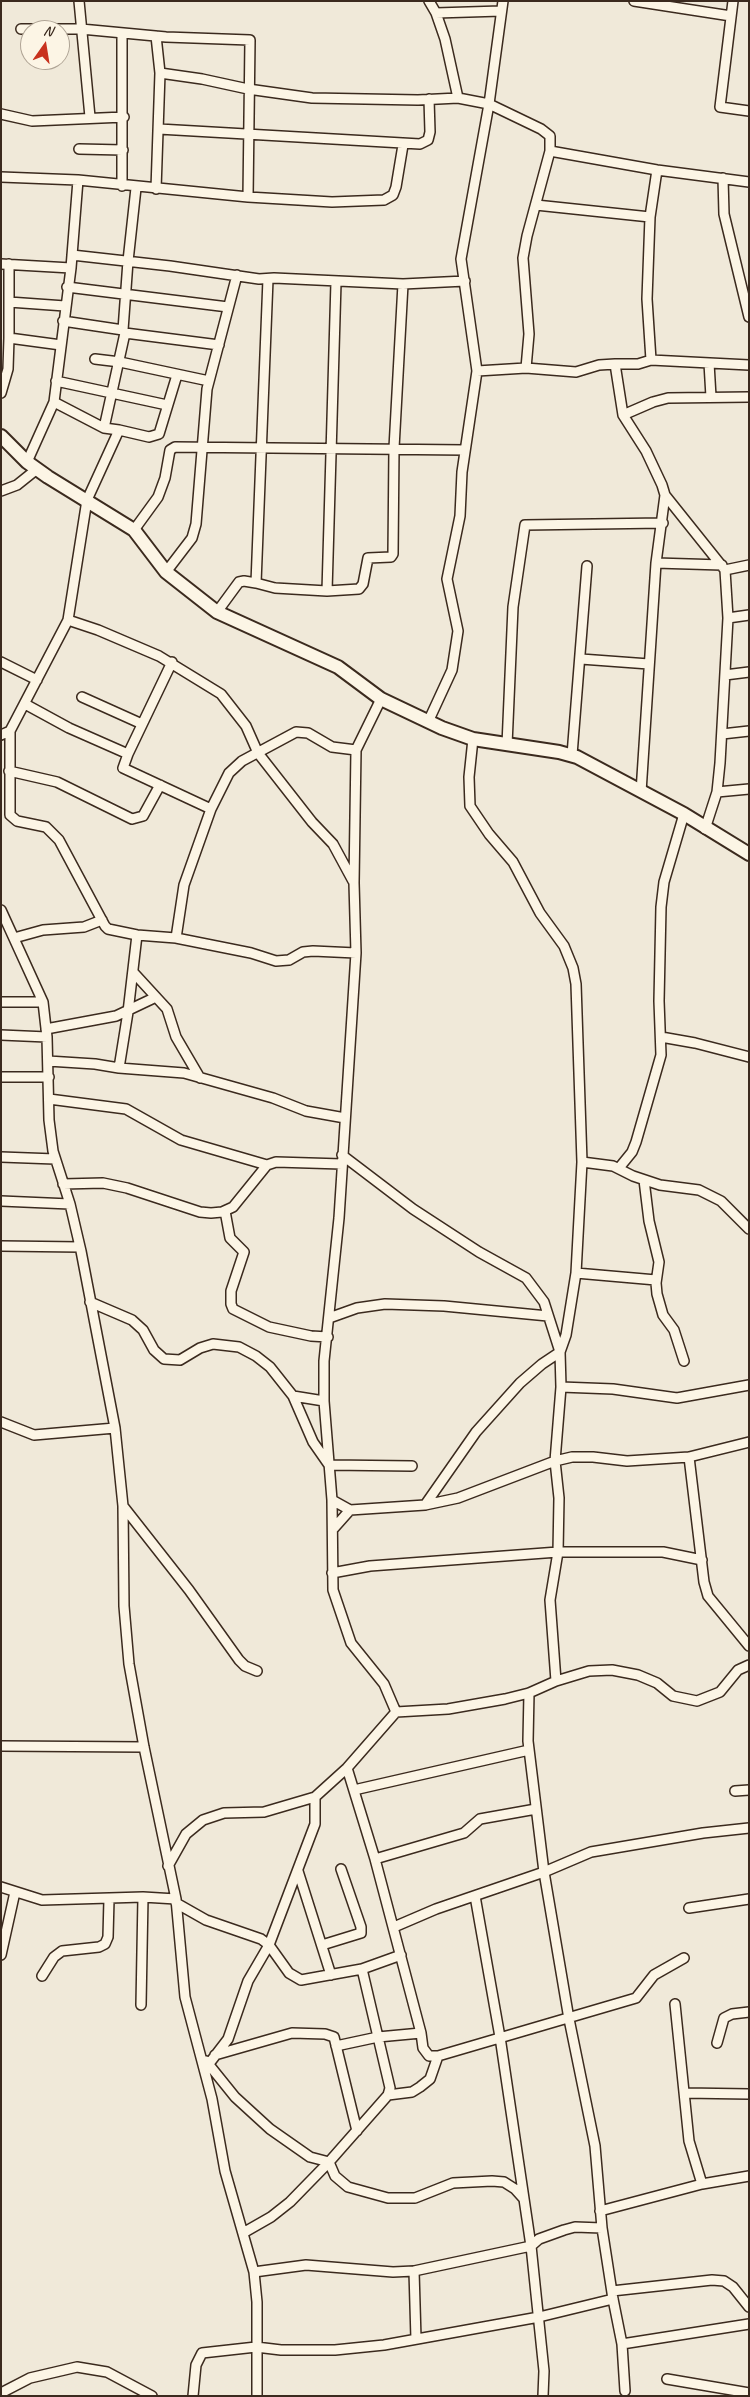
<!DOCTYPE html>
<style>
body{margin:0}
#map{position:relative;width:750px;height:2397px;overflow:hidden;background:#f0e9d9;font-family:Caveat,sans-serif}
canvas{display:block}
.frame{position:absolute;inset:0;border:2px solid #3b2a1e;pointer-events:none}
.north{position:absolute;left:20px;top:20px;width:50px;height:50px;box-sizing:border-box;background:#fcf5e5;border:1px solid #afa495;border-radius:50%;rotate:13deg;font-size:14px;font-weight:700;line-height:20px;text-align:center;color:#3b2a1e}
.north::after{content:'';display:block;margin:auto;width:18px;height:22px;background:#c8321e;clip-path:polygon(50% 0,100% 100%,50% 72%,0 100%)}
</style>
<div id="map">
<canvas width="750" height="2397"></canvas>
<div class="frame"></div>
<div class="north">N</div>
</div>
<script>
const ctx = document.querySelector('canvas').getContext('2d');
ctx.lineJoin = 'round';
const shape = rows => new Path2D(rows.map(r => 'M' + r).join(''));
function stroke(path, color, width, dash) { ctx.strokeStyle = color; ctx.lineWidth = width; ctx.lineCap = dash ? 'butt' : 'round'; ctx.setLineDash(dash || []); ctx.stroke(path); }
const street = shape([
 [79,1,90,117],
 [429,1,436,13,445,39,458,98],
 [634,1,731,16],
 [733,1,720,107,749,111],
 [436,13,501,11],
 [21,29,81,29,166,37,250,40,248,197],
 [156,36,160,73,156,189],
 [160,73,202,79,248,89,312,98,418,100,458,98,489,104,541,129,550,136,550,151,657,170,749,182],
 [1,114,32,121,124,117],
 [159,129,420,144,428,140,430,132,429,99],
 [79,149,123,150],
 [657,170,650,217,647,299,651,360,638,364,615,364,623,415,646,451,662,485,665,495,725,570,728,618,720,763,717,792,705,829],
 [1,177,78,180,248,197,332,202,384,200,393,195,396,187,403,145],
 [723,178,724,214,749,317],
 [122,186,122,34],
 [536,205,650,217],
 [72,255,170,266,259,279,274,278,403,284,465,281],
 [1,264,71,268],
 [67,287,228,307],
 [9,302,65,306],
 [63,321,123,330],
 [125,333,219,345],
 [9,338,9,264],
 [95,359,120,362,209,381],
 [651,360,749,365],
 [709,363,711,397],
 [526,368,529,334,523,258,527,236,550,151],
 [477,371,526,368,576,372,599,365,615,364],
 [56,381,167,405],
 [1,393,8,369,9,338,61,345],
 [54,402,104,428,119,430,87,500,68,620,10,731,10,815,17,821,46,827,59,840,105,926,108,929,137,935,176,938,251,953,276,961,289,960,303,952,313,951,356,953],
 [623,415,653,402,668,398,749,397],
 [104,428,125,333,123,330,128,261,136,188],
 [119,430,149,437,159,434,177,375],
 [27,462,54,402,71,268,78,180],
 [1,491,17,485,37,469],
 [134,530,158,497,165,478,170,450,175,447,465,450],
 [656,563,722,565],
 [725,570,749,565],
 [166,572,192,538,196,524,207,389,237,275],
 [256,583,275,588,327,591,359,589,363,584,368,558,391,557,393,554,394,448,403,284],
 [327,591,336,282],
 [217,612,239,582,244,581,256,583,268,279],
 [728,618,749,615],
 [68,620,98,630,159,656,221,694,246,726,258,753,312,822,333,844,353,881],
 [581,659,649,664],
 [1,662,37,680],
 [172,662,128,754,123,768,211,809],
 [725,675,749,672],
 [82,697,142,724],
 [381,699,356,750,354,883,356,953,339,1218,324,1361,324,1401,332,1500,333,1590,351,1643,384,1684,396,1712],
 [25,704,69,728,128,754],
 [428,722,452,670,458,631,447,579,460,516,462,472,477,371,461,259,489,104,503,1],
 [722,734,749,731],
 [1,735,10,731],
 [507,745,513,607,525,525,663,523],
 [572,755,587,566],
 [9,771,57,782,132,819,143,816,160,785],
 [641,792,656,563,665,495],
 [717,792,749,789],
 [1,910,43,1002,47,1037,49,1120,53,1151,70,1204,81,1251,115,1428,123,1506,124,1606,129,1664,144,1747,176,1899,185,1997,212,2099,225,2171,254,2272,257,2302,257,2396],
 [14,938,43,930,84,927,102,920],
 [176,938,184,885,211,809,229,773,242,761,296,732,308,733,332,747,356,750],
 [133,972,167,1009,176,1037,200,1078],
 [1,1002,43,1002],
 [46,1029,116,1016,156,997],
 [1,1035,47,1037],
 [661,1037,695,1043,749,1057],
 [48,1061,95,1064,119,1068,128,1012,137,935],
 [119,1068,184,1073,273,1098,306,1111,345,1118],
 [1,1077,49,1077],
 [49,1099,126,1109,181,1140,267,1165],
 [1,1157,55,1159],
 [582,1162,613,1166,633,1176,660,1185,699,1190,721,1201,749,1229],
 [619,1168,632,1152,636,1142,661,1055,659,1001,661,907,664,882,684,814],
 [644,1180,649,1221,659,1262,656,1283,657,1294,663,1315,674,1330,684,1361],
 [63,1184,103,1183,127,1188,200,1212,211,1213,222,1212,233,1207,267,1165,276,1162,342,1164],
 [1,1201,70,1204],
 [225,1211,230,1238,244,1252,231,1291,231,1304,233,1309,269,1327,311,1336,328,1337],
 [1,1246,80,1247],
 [576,1273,656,1280],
 [90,1302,132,1320,143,1330,154,1350,164,1359,180,1360,200,1348,213,1344,239,1347,256,1356,270,1367,293,1396,313,1442,329,1465,412,1466],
 [329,1318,357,1308,385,1304,444,1306,548,1316],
 [561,1387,613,1389,677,1398,749,1385],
 [293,1396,324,1401],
 [1,1422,34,1435,115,1428],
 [689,1457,704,1582,708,1596,749,1646],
 [332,1500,350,1510],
 [425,1505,476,1432,520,1383,542,1364,560,1352,566,1335,576,1273,582,1162,576,984,573,968,564,946,540,913,513,862,489,834,470,806,469,777,473,739],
 [123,1506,189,1590,239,1660,245,1666,257,1671],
 [334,1528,350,1510,425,1505,458,1498,555,1461,561,1387,560,1352,544,1302,526,1278,479,1252,413,1209,342,1155],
 [332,1573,370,1566,558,1552,663,1552,702,1560],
 [556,1681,589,1671,612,1670,638,1675,657,1683,673,1696,697,1701,720,1692,738,1670,749,1665],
 [529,1693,528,1741,544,1872,569,2019,595,2146,602,2228],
 [1,1746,144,1747],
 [347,1768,375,1859,421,2033,423,2048,429,2056,438,2056,636,1998,654,1975,684,1958],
 [354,1790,529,1750],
 [735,1791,749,1790],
 [375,1859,464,1833,480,1819,536,1809],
 [168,1866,186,1834,203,1820,224,1813,264,1812,315,1797,347,1768,396,1712,448,1709,505,1699,529,1693,556,1681,550,1600,558,1552,559,1498,555,1461,572,1457,593,1457,627,1461,689,1457,749,1442],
 [298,1871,331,1975],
 [1,1887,42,1900,143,1897,176,1899],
 [475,1896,500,2037,531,2246,544,2371,543,2396],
 [176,1903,206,1920,261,1939,269,1945,289,1973,301,1980,362,1969,401,1955],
 [689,1908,749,1899],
 [394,1927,436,1909,544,1872,591,1852,703,1833,749,1828],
 [322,1945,361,1933,361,1927,341,1869],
 [1,1955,15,1892],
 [42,1976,54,1957,62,1951,99,1947,105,1944,108,1937,109,1899],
 [675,2004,689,2141,702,2184],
 [141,2005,143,1897],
 [717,2043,724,2018,732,2014,749,2012],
 [336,2046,378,2037,421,2033],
 [215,2055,292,2033,325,2034,334,2037,357,2131],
 [206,2061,235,2097,270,2129,310,2157,329,2162],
 [208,2065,228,2039,248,1981,269,1945,315,1824,315,1797],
 [685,2093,749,2094],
 [388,2095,412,2092,420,2087,430,2079,438,2056],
 [329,2162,335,2176,348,2187,388,2198,415,2198,453,2183,492,2181,504,2182,515,2189,524,2199],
 [600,2211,702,2184,749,2176],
 [243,2233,271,2217,290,2202,329,2162,388,2095,390,2088,362,1969],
 [414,2271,416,2339],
 [254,2272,306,2265,393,2272,414,2271,531,2246,539,2239,564,2230,575,2227,602,2228,613,2299,622,2344,749,2324],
 [612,2291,712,2280,724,2281,733,2287,749,2307],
 [622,2344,625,2391],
 [667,2379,749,2393],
 [1,2393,30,2378,77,2367,107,2372,152,2396],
 [193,2396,196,2365,202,2353,256,2347,281,2350,335,2350,384,2345,539,2317,613,2299]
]);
const secondary = shape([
 [1,436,27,462,48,477,134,530,166,572,217,612,338,667,381,699,442,728,473,739,559,752,577,757,684,814,749,854]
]);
stroke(street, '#3b2a1e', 12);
stroke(secondary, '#3b2a1e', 16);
stroke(street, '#fcf5e5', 9);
stroke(secondary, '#fcf5e5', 12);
</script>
